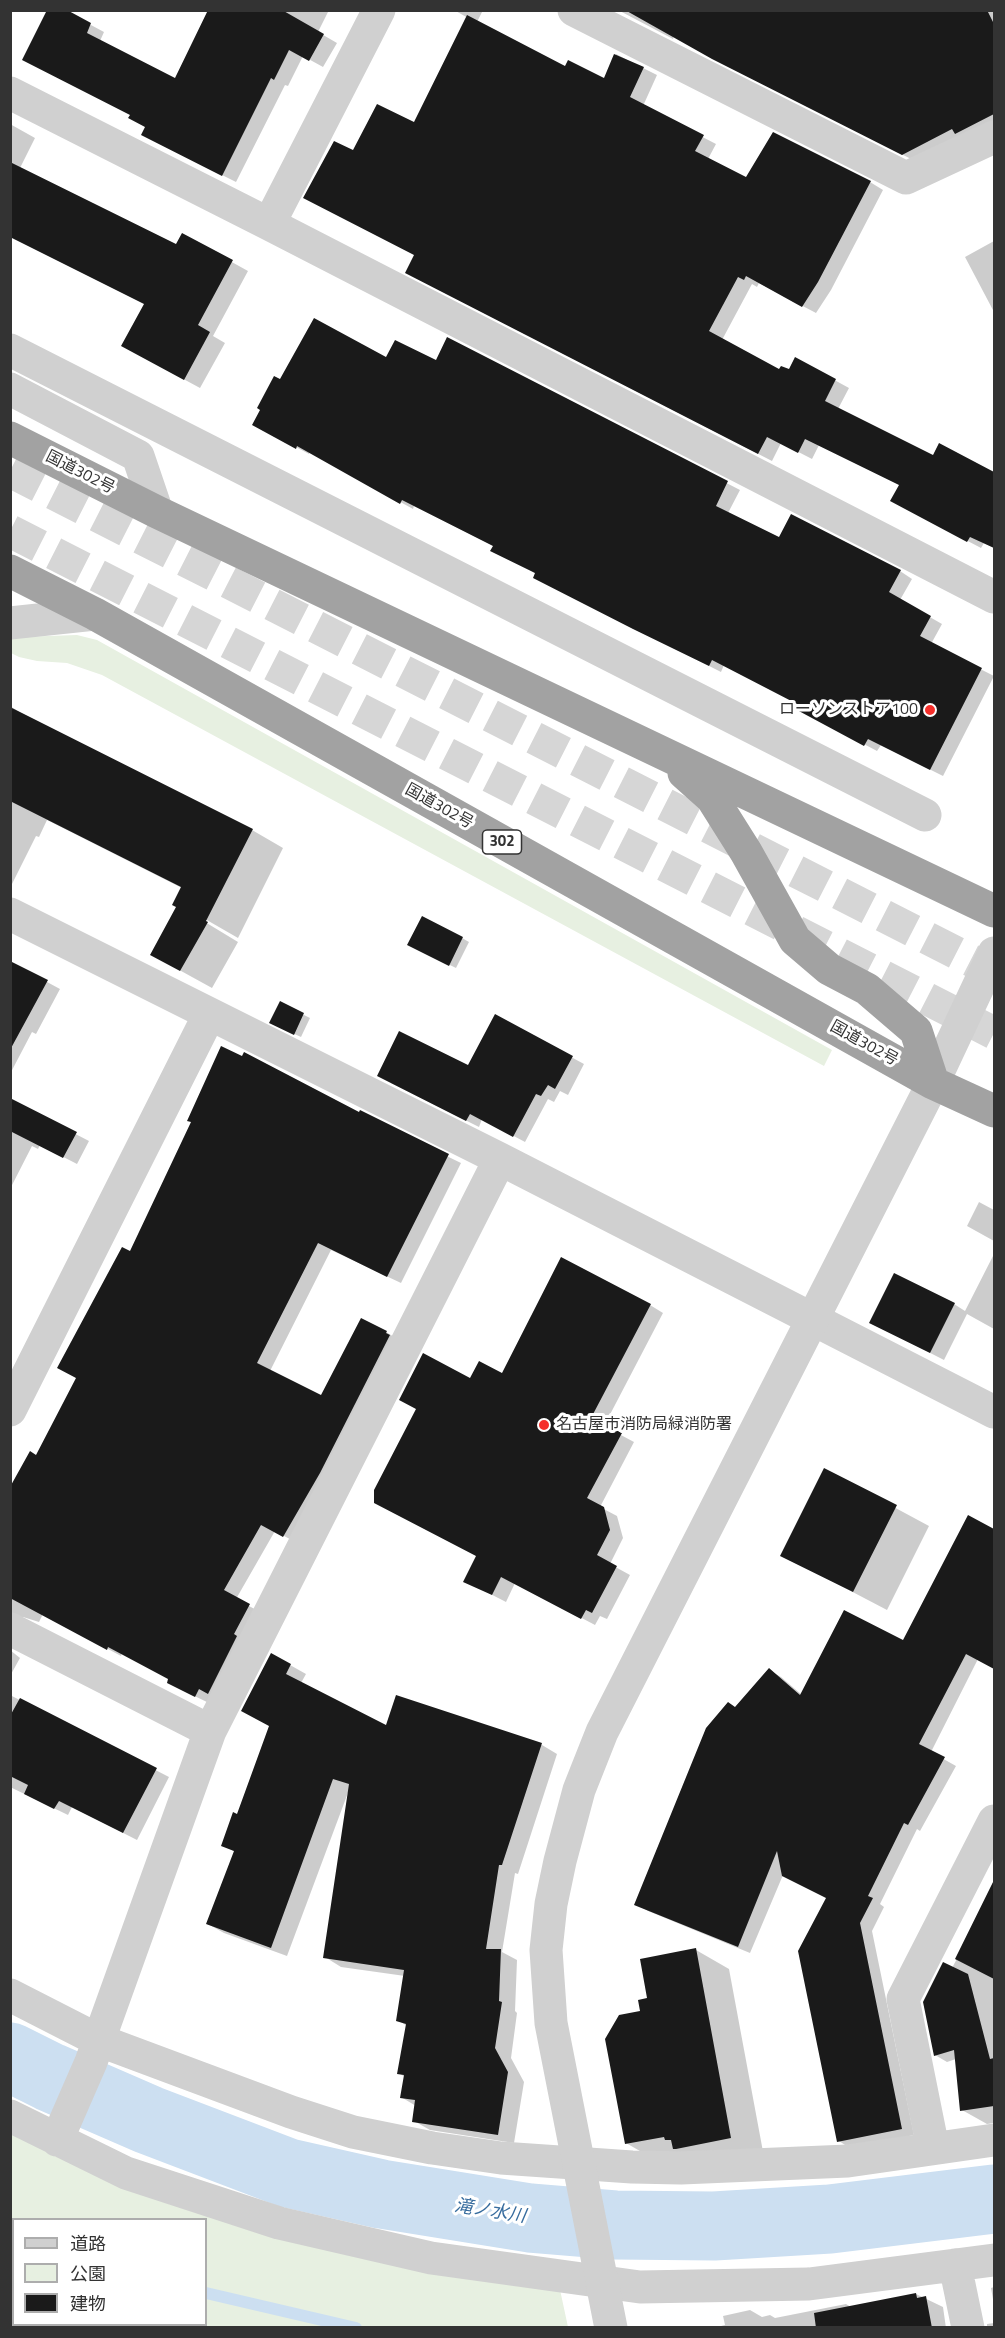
<!DOCTYPE html>
<meta charset="utf-8">
<style>
body{margin:0}
#map{position:relative;width:1005px;height:2338px;overflow:hidden;background:#fff;font-family:"Titillium Web","Noto Sans JP",sans-serif}
canvas{display:block}
.frame{position:absolute;inset:0;border:12px solid #333;pointer-events:none}
.legend{position:absolute;left:12px;top:2218px;width:195px;height:108px;box-sizing:border-box;background:#fff;border:2px solid #adadad;margin:0;padding:8px 10px;list-style:none;font-size:18px;color:#333}
.legend li{display:flex;align-items:center;gap:12px;height:30px}
.legend b{width:30px;border:2px solid #adadad}
</style>
<div id="map">
<canvas width="1005" height="2338"></canvas>
<div class="frame"></div>
<ul class="legend">
<li><b style="height:8px;background:#d0d0d0"></b>道路</li>
<li><b style="height:16px;background:#e7f0e1"></b>公園</li>
<li><b style="height:16px;background:#1a1a1a"></b>建物</li>
</ul>
</div>
<script>
const ctx = document.querySelector('canvas').getContext('2d');
ctx.lineJoin = 'round';
function fillPath(path, color) { ctx.fillStyle = color; ctx.fill(path, 'evenodd'); }
const shape = rows => new Path2D(rows.map(r => 'M' + r).join(''));
function stroke(path, color, width, dash) { ctx.strokeStyle = color; ctx.lineWidth = width; ctx.lineCap = dash ? 'butt' : 'round'; ctx.setLineDash(dash || []); ctx.stroke(path); }
function label(font, color, halo, rows, align = 'center') {
  ctx.font = font + ' "Titillium Web","Noto Sans JP",sans-serif'; ctx.lineWidth = 6; ctx.setLineDash([]); ctx.textBaseline = 'middle'; ctx.strokeStyle = halo; ctx.fillStyle = color; for (const [text, x, y, turn = 0] of rows) {
    ctx.save(); ctx.translate(x, y); ctx.rotate((+turn || 0) * Math.PI / 180); ctx.textAlign = isNaN(turn) ? turn : align; if (halo) ctx.strokeText(text, 0, 0); ctx.fillText(text, 0, 0); ctx.restore();
  }
}
fillPath(shape([
 [10,635,19,637,77,635,97,640,832,1050,824,1066,102,675,67,663,37,661,19,657,11,653],
 [10,2131,559,2285,568,2327,11,2327],
 [14,2220,206,2220,206,2324,14,2324]
]), '#e7f0e1');
fillPath(shape([
 [63,10,104,32,100,41,176,80,210,10,329,10,318,32,337,43,323,67,303,56,288,86,285,85,236,182,156,142,147,127,132,115],
 [454,10,483,10,477,22,566,68,604,80,616,54,643,68,657,75,643,106,716,144,708,159,747,179,870,182,883,190,831,290,816,313,759,283,757,287,752,284,722,340,780,371,790,371,796,359,849,388,838,409,933,457,940,445,994,473,994,548,984,543,981,548,905,508,900,485,819,445,812,459,781,443,772,461,420,280,416,255,354,152,415,124,468,18],
 [618,10,994,10,994,129,917,162,727,66,674,36,673,39],
 [10,124,35,138,20,168,177,246,183,235,248,271,213,336,225,343,200,388,139,355,145,304,10,237],
 [994,241,994,312,965,257],
 [448,339,740,490,728,513,780,539,900,571,912,579,900,600,942,624,931,644,994,676,943,776,881,745,877,751,811,716,801,705,724,665,721,672,547,584,536,574,494,546,414,506,413,509,310,452,309,454,266,431,280,381,387,359,436,362],
 [10,706,21,713,252,830,283,848,238,938,205,919,205,922,238,942,212,988,152,955,178,906,182,888,47,820,39,837,36,836,12,884,10,883],
 [462,938,469,942,456,968,415,948],
 [10,962,60,989,36,1034,32,1032,10,1074],
 [280,1003,310,1018,301,1037,277,1026],
 [495,1016,584,1064,568,1095,560,1091,554,1102,548,1099,525,1142,482,1119,479,1127,391,1083,468,1067],
 [10,1100,89,1141,77,1164,40,1145,38,1149,32,1146,10,1189],
 [360,1114,461,1163,401,1283,331,1250,270,1371,322,1397,386,1332,399,1340,297,1543,275,1531,236,1599,262,1613,209,1703,182,1690,170,1679,122,1653,121,1656,43,1614,39,1622,23,1617,10,1623,10,1490,37,1457,78,1378,131,1253],
 [979,1202,994,1210,994,1241,967,1226],
 [994,1254,994,1329,967,1314,944,1360,885,1330,954,1304,965,1311],
 [650,1305,663,1313,604,1426,634,1442,600,1507,617,1516,623,1538,610,1564,630,1575,607,1619,600,1616,595,1625,515,1583,506,1602,465,1581,477,1556,470,1380,502,1375],
 [825,1470,929,1526,887,1610,782,1555],
 [969,1517,994,1531,994,1668,978,1659,931,1752,956,1766,920,1831,917,1829,880,1904,884,1907,872,1931,914,2135,851,2149,839,2141,827,1898,783,1875,750,1953,648,1911,636,1904,736,1708,769,1670,781,1677,802,1695,904,1642],
 [10,1650,20,1658,10,1676],
 [290,1665,306,1674,301,1683,387,1727,397,1697,542,1745,557,1754,518,1874,515,1873,502,1952,517,1960,515,2011,517,2013,511,2058,524,2082,514,2143,430,2130,414,2121,416,2106,401,2097,405,2077,399,2073,407,2026,398,2020,405,1976,341,1967,325,1957,349,1790,287,1956,224,1933,208,1924,235,1852,223,1845,238,1816,271,1726,259,1720],
 [10,1695,169,1777,137,1840,72,1807,68,1815,10,1787],
 [994,1889,994,2123,987,2124,962,2110,956,2059,947,2062,935,2055,952,1968],
 [696,1950,729,1969,764,2157,659,2162,626,2143,649,1999],
 [994,2287,994,2305,991,2288],
 [916,2294,943,2307,946,2328,713,2328,725,2325,723,2316,750,2310,762,2317,770,2315,775,2318,846,2304,851,2307],
 [994,2323,994,2328,987,2328,987,2324]
]), '#0003');
stroke(shape([
 [10,2283,14,2282],
 [206,2293,356,2328]
]), '#ccdff1', 12);
stroke(shape([
 [10,2057,50,2077,149,2120,288,2173,381,2194,530,2218,615,2225,714,2226,830,2219,994,2199]
]), '#ccdff1', 69);
fillPath(shape([
 [47,10,67,10,91,23,87,33,175,78,208,10,282,10,324,34,309,61,289,50,274,80,271,78,222,176,141,135,145,127,128,118,130,115,22,60],
 [625,10,987,10,994,24,994,114,955,134,952,129,902,155,712,59],
 [467,15,565,66,568,60,604,78,614,54,644,67,630,97,704,135,695,151,746,177,773,132,871,181,818,282,802,307,746,276,744,280,738,277,709,331,779,369,781,366,789,369,795,357,836,379,825,401,933,455,939,443,994,472,994,548,970,537,967,542,890,501,899,485,805,439,798,453,767,437,758,454,405,273,414,255,303,198,334,141,353,150,377,104,414,122],
 [10,162,176,244,182,233,233,260,198,325,210,332,184,380,121,346,144,304,10,237],
 [314,318,386,357,395,340,436,360,447,337,728,481,716,506,779,537,791,514,901,570,889,592,931,616,920,636,982,668,930,770,868,739,864,746,797,710,799,705,712,660,709,666,633,629,533,578,535,573,490,551,493,546,402,500,400,504,297,446,296,449,252,425,260,410,257,408,274,376,280,379],
 [10,707,253,829,206,921,208,922,180,971,150,955,176,907,172,905,181,887,10,801],
 [422,916,463,937,449,966,407,945],
 [10,961,48,980,10,1050],
 [280,1001,304,1013,294,1035,269,1023],
 [495,1014,573,1056,555,1089,548,1085,541,1096,536,1094,513,1137,470,1114,466,1121,377,1076,399,1031,468,1065],
 [221,1046,242,1056,244,1052,359,1112,360,1110,449,1154,387,1277,318,1243,257,1363,321,1395,361,1318,387,1331,386,1333,390,1335,320,1473,283,1537,261,1525,224,1590,250,1604,234,1634,237,1636,208,1694,199,1689,195,1697,167,1683,168,1679,108,1647,107,1650,10,1598,10,1487,30,1451,36,1455,76,1378,57,1368,122,1247,130,1251,191,1122,187,1121],
 [10,1098,77,1132,63,1158,10,1131],
 [561,1257,651,1304,591,1418,622,1433,587,1498,604,1507,610,1530,597,1555,617,1566,592,1613,586,1610,581,1619,501,1577,492,1595,463,1582,476,1556,374,1503,374,1490,416,1409,399,1400,423,1353,470,1378,479,1361,502,1373],
 [894,1273,955,1303,930,1353,869,1323],
 [824,1468,897,1505,853,1592,780,1556],
 [968,1515,994,1529,994,1669,966,1654,919,1744,945,1757,908,1825,904,1823,868,1896,873,1898,860,1923,902,2129,837,2142,798,1951,826,1898,782,1876,777,1851,738,1947,634,1905,706,1728,728,1702,735,1707,769,1668,800,1695,844,1610,903,1640],
 [271,1653,291,1664,286,1674,386,1725,396,1695,542,1743,502,1865,499,1865,486,1949,501,1949,499,2001,502,2002,495,2048,508,2072,498,2135,412,2122,415,2100,400,2098,404,2075,397,2074,406,2024,396,2021,404,1970,323,1958,349,1784,333,1779,271,1948,206,1924,234,1851,221,1846,233,1812,237,1814,269,1726,241,1711],
 [20,1698,157,1768,123,1833,59,1801,54,1809,24,1794,28,1785,10,1776,10,1716],
 [994,1880,994,1979,955,1959],
 [696,1948,731,2138,676,2149,673,2149,671,2140,665,2140,664,2137,625,2144,605,2039,619,2015,640,2011,638,2000,647,1998,640,1959],
 [943,1962,968,1974,990,2059,994,2058,994,2106,960,2111,954,2050,934,2056,923,2002],
 [916,2293,917,2298,926,2296,932,2328,816,2328,814,2313]
]), '#1a1a1a');
stroke(shape([
 [10,471,994,972],
 [10,531,994,1033]
]), '#d6d6d6', 33, [33, 16]);
stroke(shape([
 [574,10,906,178,994,137],
 [10,93,269,224,994,597],
 [269,224,379,10],
 [10,350,925,815],
 [10,389,138,456,157,512],
 [10,623,95,614],
 [10,914,500,1159,994,1412],
 [10,1410,209,1015],
 [10,1629,210,1731],
 [10,1995,98,2040,291,2112,353,2132,432,2148,501,2158,632,2167,681,2168,848,2161,994,2140],
 [10,2116,126,2173,279,2223,431,2258,640,2287,809,2284,994,2260],
 [57,2140,91,2062,210,1731,500,1159],
 [933,2148,903,1999,994,1821],
 [955,2265,968,2328]
]), '#d0d0d0', 33);
stroke(shape([
 [611,2328,551,2023,546,1950,551,1904,560,1861,579,1790,602,1732,933,1083,994,953]
]), '#d0d0d0', 33);
stroke(shape([
 [10,438,157,512,994,911],
 [10,571,95,614,933,1083,994,1111],
 [684,773,712,798,746,852,795,940,829,969,867,989,916,1031,933,1083]
]), '#a2a2a2', 33);
for (const [x, y, r, color] of [
 [930,710,6,"#f52e2a"],
 [544,1425,6,"#f52e2a"]
]) { const dot = new Path2D(); dot.arc(x, y, r, 0, 2 * Math.PI); ctx.fillStyle = color; ctx.fill(dot); stroke(dot, '#fff', 2); }
for (const [x, y, w] of [
 [502,842,39]
]) { const box = new Path2D(); box.roundRect(x - w / 2, y - 12, w, 24, 4.5); ctx.fillStyle = '#fff'; ctx.fill(box); stroke(box, '#333', 1.5); }
label('bold 15px', '#333', null, [
 ["302",502,842]
]);
label('16px', '#333', '#fff', [
 ["国道302号",80,473,27],
 ["国道302号",439,807,29],
 ["国道302号",864,1044,29]
]);
label('16px', '#333', '#fff', [
 ["ローソンストア100",918,710],
 ["名古屋市消防局緑消防署",556,1425,"left"]
], 'right');
label('italic 18px', '#376c9e', '#fff', [
 ["滝ノ水川",490,2212,9]
]);
</script>
